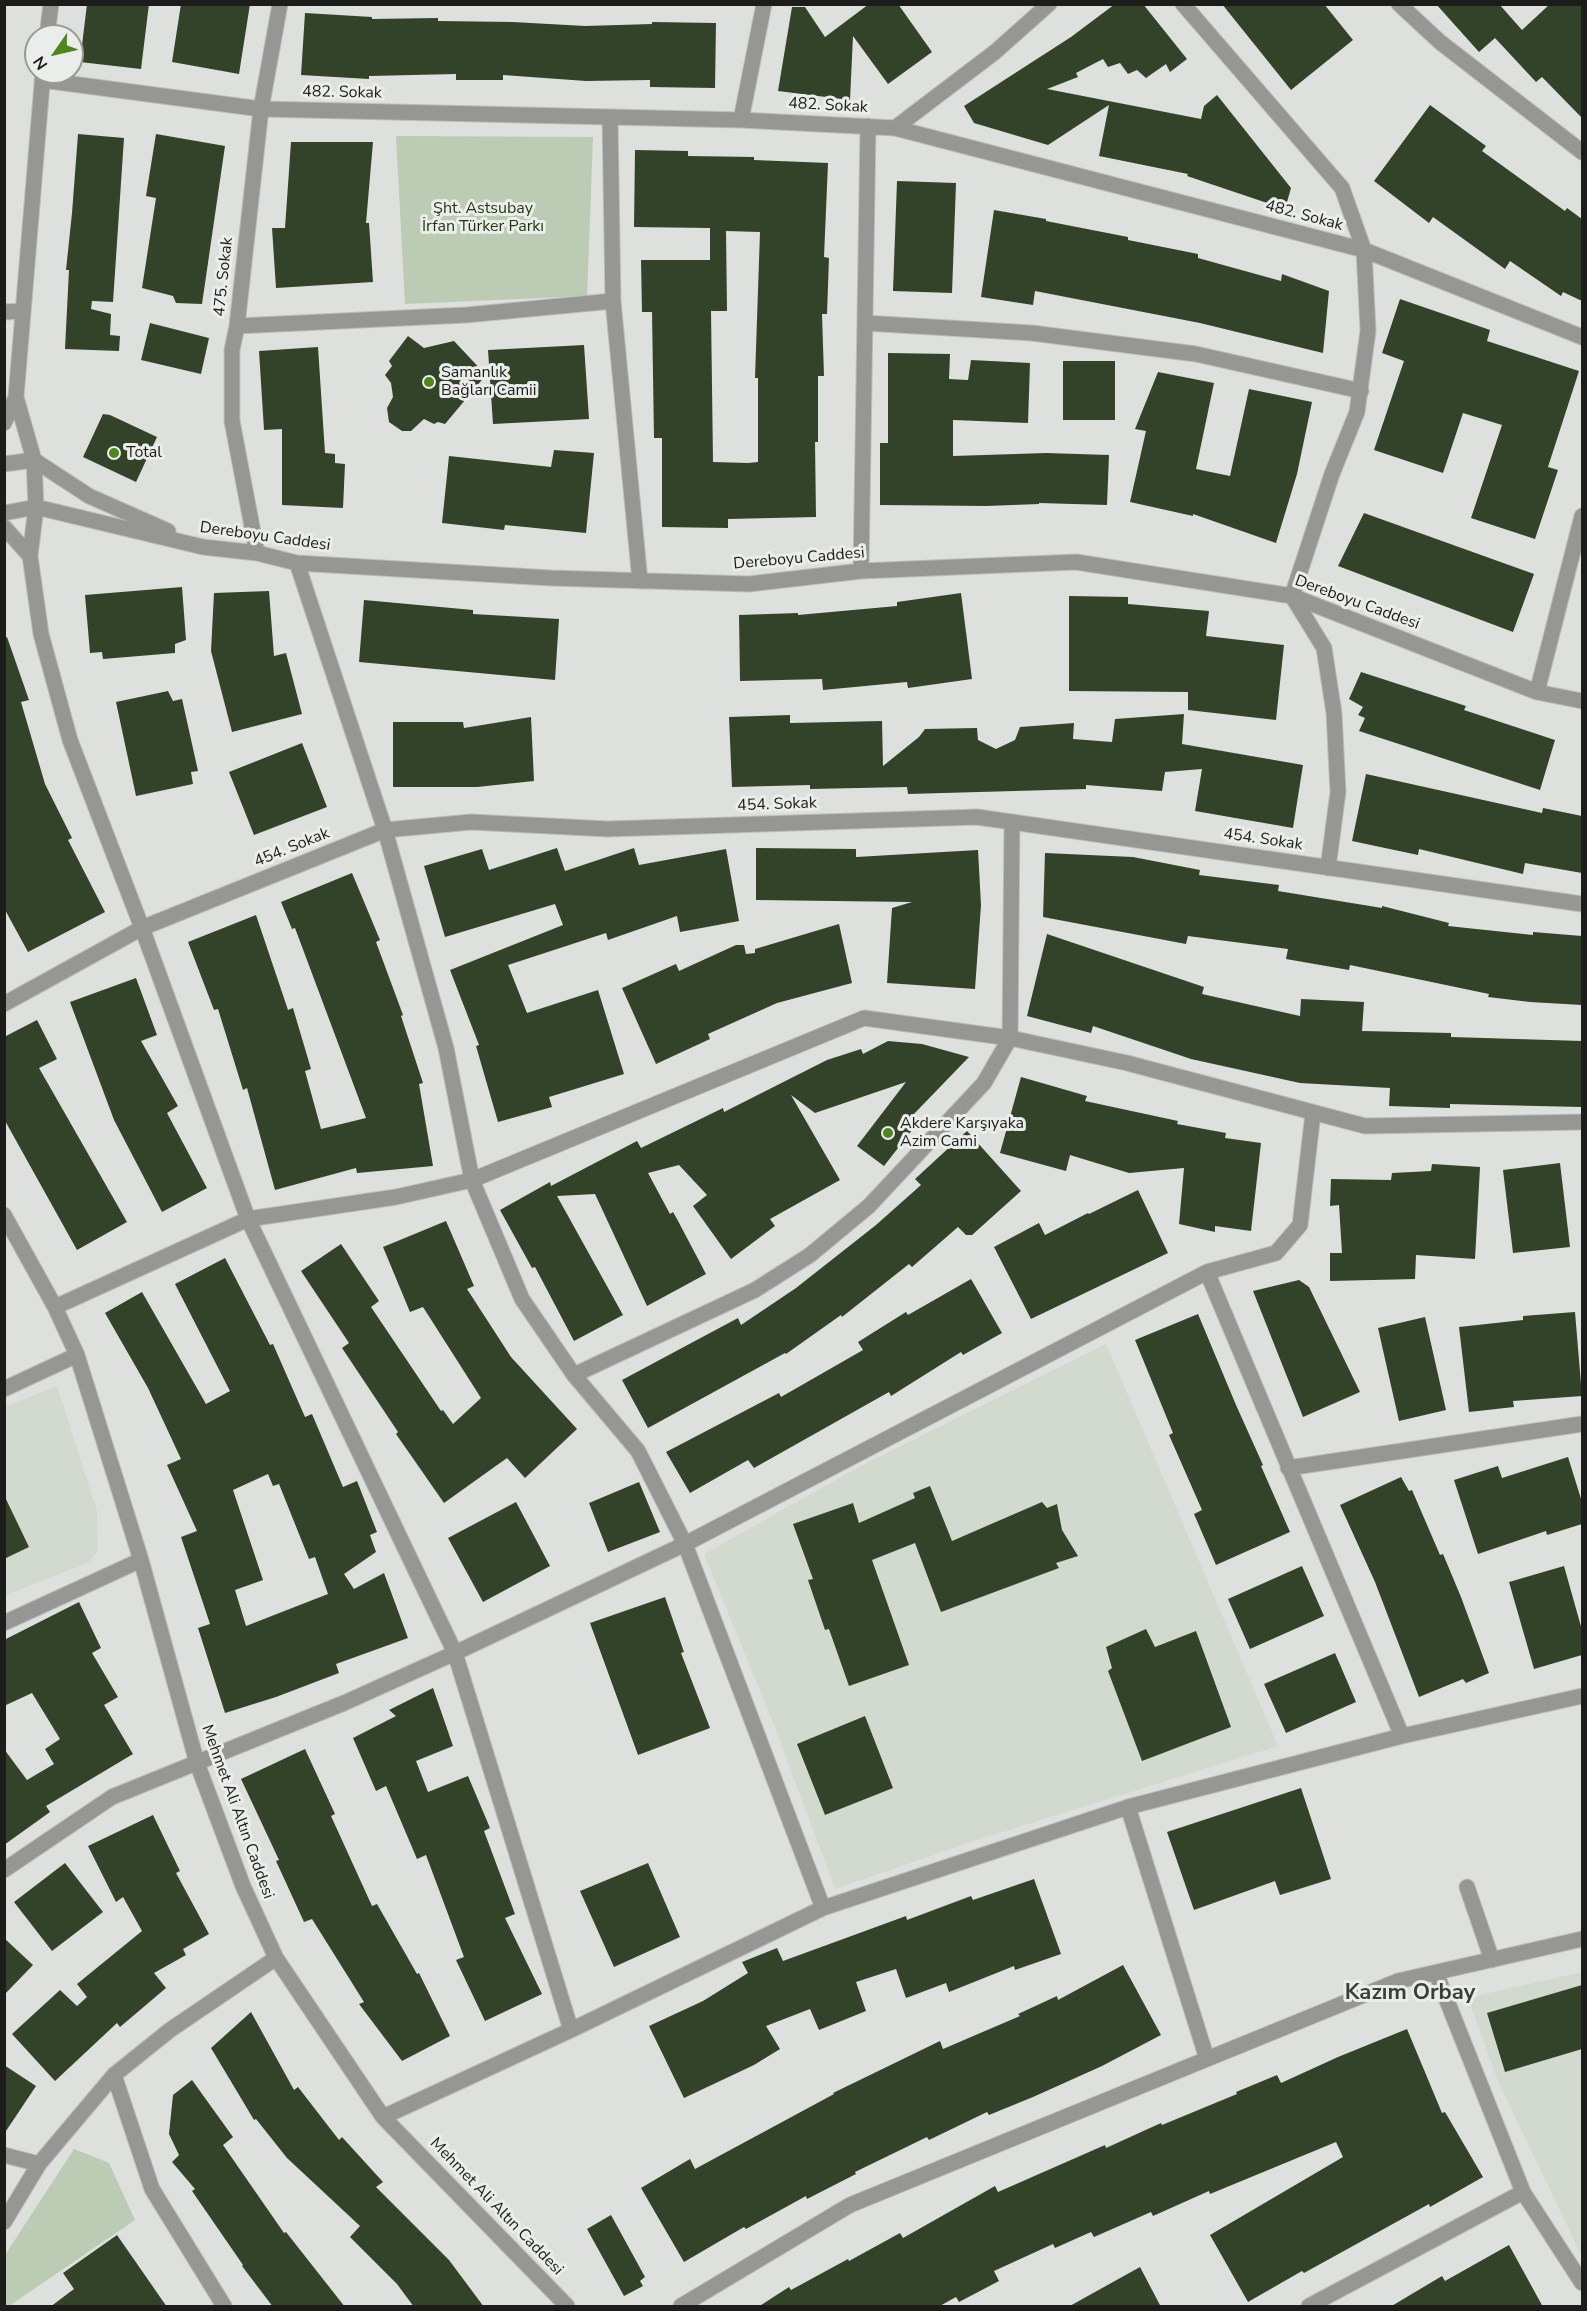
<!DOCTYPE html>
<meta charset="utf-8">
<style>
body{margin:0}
#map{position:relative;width:1587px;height:2311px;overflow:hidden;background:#dee0dd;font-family:"Nunito Sans",sans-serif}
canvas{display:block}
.frame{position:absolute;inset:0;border:6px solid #1c1d1b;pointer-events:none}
.north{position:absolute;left:24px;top:24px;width:60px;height:60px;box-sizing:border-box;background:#ebedea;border:2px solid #989a97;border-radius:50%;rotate:236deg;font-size:16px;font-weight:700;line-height:24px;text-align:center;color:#1c1d1b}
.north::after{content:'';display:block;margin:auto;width:21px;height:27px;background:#4e851f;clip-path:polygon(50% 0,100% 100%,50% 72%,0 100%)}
</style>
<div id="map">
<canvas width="1587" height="2311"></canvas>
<div class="frame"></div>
<div class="north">N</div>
</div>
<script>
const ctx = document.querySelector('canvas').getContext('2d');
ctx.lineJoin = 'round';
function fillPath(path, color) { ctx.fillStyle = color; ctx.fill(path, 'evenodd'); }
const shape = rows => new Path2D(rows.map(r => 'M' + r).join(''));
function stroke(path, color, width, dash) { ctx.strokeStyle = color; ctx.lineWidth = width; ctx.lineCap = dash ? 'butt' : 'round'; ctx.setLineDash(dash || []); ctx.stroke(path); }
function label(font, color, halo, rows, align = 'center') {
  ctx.font = font + ' "Nunito Sans",sans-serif'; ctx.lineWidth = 6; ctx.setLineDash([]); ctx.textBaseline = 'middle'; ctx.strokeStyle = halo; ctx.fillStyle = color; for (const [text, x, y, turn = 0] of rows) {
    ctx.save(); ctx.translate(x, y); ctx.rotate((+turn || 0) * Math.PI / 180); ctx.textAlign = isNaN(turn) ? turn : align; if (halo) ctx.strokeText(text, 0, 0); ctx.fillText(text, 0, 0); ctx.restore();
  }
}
fillPath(shape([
 [1106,1344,1278,1746,974,1841,835,1889,774,1725,704,1554,859,1467],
 [57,1386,97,1511,98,1550,88,1563,5,1595,5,1407],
 [1582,1972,1582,2257,1497,2079,1470,2003,1480,1995]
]), '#d2d9ce');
fillPath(shape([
 [396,136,593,137,587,296,405,304],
 [74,2149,109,2163,135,2220,9,2306,5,2306,5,2255]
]), '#bccbb4');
fillPath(shape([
 [87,4,149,4,141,69,80,62],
 [181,4,250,4,239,74,172,62],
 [869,4,898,4,932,52,888,84,853,36,850,100,778,91,792,7,805,7,825,37],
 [1115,4,1143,4,1187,59,1170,72,1166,64,1146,78,1137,70,1128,74,1120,63,1108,67,1103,59,1076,73,1078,77,1047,89,1201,119,1204,106,1217,95,1291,188,1285,209,1187,176,1188,174,1099,156,1109,105,1048,145,974,123,964,106,1071,37],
 [1222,4,1324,4,1353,40,1291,90],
 [1436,4,1499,4,1522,30,1550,4,1582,4,1582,118,1542,77,1536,82,1495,38,1479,52],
 [305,13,372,17,372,19,438,18,438,21,513,22,585,26,652,24,652,22,716,23,715,88,650,87,650,80,586,81,503,75,503,80,456,80,456,74,369,76,369,79,301,75],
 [1430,105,1486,146,1482,151,1565,211,1567,208,1582,219,1582,301,1563,292,1561,296,1510,261,1505,269,1433,217,1429,223,1374,181],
 [78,134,124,138,113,302,92,301,91,309,111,314,110,335,120,336,119,351,65,349,69,270,66,270,72,213],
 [156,134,225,146,202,304,176,303,173,296,142,288,156,198,146,196],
 [291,142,373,142,366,223,369,223,373,282,276,288,272,228,285,228],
 [635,150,688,151,688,156,754,157,754,160,828,163,824,257,829,258,827,314,822,314,824,376,818,376,818,442,815,442,816,517,728,519,728,528,662,527,662,438,654,438,652,312,642,312,641,260,710,260,710,228,634,227],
 [726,231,760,232,755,378,758,378,758,462,748,463,713,462,711,311,727,311],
 [897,181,956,183,952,293,893,291],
 [994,210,1046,219,1046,221,1128,237,1128,240,1198,254,1198,258,1281,281,1282,274,1329,291,1323,353,1200,323,1035,291,1033,305,981,297],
 [1400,299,1490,330,1487,341,1579,371,1548,467,1558,470,1535,539,1471,518,1502,425,1463,413,1443,473,1374,450,1404,361,1382,353],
 [150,323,209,338,201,374,141,360],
 [408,336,424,348,454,341,486,375,445,424,438,422,434,424,424,419,411,431,402,431,389,422,387,408,393,397,391,383,385,375,392,366,389,361],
 [584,345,589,419,493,424,488,350],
 [318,347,325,453,335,454,335,463,345,464,343,508,282,505,282,429,264,430,259,351],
 [888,353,950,354,949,379,968,380,971,360,1030,363,1028,423,953,420,953,456,1046,453,1109,455,1107,505,1039,503,1039,504,986,506,880,505,880,443,888,443],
 [1063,361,1115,361,1115,420,1063,420],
 [1158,372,1214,383,1196,469,1230,476,1249,389,1312,402,1297,474,1276,543,1193,514,1193,516,1130,502,1146,431,1135,429],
 [103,414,110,415,157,437,136,482,83,457],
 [554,450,594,453,586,533,505,525,504,530,442,523,449,456,551,467],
 [1364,513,1534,574,1513,632,1338,566],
 [182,587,186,640,175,644,175,653,103,659,102,652,90,653,85,595],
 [269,591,274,656,286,653,302,714,232,732,211,651,214,593],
 [961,593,972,679,908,688,907,682,823,690,822,679,740,681,739,615,798,613,798,615,897,606,897,602],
 [1069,596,1128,597,1128,604,1209,611,1206,636,1284,645,1276,720,1188,710,1188,692,1069,691],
 [364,600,473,610,473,614,559,619,555,680,359,662],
 [7,637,29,700,21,702,45,784,72,838,68,840,105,912,28,952,4,908,4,638],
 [1361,672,1466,706,1464,710,1555,740,1540,790,1359,731,1365,718,1358,715,1363,707,1349,699],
 [168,691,173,701,182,699,198,771,191,772,193,784,136,796,116,702],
 [1184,714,1182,744,1303,765,1293,828,1195,811,1202,769,1165,772,1162,791,1086,785,1086,789,908,794,907,787,810,789,810,785,732,787,729,717,790,715,790,723,882,721,883,766,919,737,925,729,977,728,978,740,996,749,1015,740,1020,727,1074,723,1073,739,1112,742,1115,719],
 [531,717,534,781,477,787,393,787,393,722,463,722,464,728],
 [302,743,327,807,254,835,229,772],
 [1366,774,1542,813,1543,808,1582,816,1582,873,1525,863,1523,874,1419,849,1418,855,1352,841],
 [557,848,565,871,634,848,639,865,726,849,739,921,680,932,677,916,608,940,606,933,508,965,527,1013,598,990,624,1074,549,1097,552,1107,498,1122,476,1046,479,1045,450,970,563,925,555,904,445,937,424,866,482,849,489,870],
 [756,848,856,849,856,857,978,850,981,905,975,989,887,983,892,908,912,902,756,900],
 [1045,853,1133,857,1200,870,1199,875,1279,885,1278,891,1382,908,1382,906,1449,923,1448,926,1533,935,1533,932,1582,936,1582,1005,1530,1002,1488,997,1489,994,1350,965,1349,970,1286,959,1288,949,1188,936,1186,944,1043,917],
 [352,873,380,940,376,942,403,1015,401,1016,423,1083,419,1084,433,1166,357,1173,356,1168,275,1190,247,1088,243,1090,218,1009,214,1010,188,942,256,915,288,1010,293,1008,311,1069,305,1071,321,1129,366,1118,295,928,292,929,281,902],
 [839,924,852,983,777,1003,708,1034,710,1039,656,1064,622,988,676,964,679,971,736,945,744,945,746,954,755,953,755,949],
 [1047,934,1204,987,1202,994,1300,1016,1301,999,1364,1002,1362,1031,1451,1033,1451,1037,1582,1041,1582,1107,1450,1104,1450,1108,1389,1106,1390,1088,1300,1083,1191,1059,1093,1026,1091,1033,1027,1016],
 [136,978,157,1035,141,1041,178,1106,167,1113,207,1188,162,1212,114,1120,70,1002],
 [37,1020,57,1059,39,1068,127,1222,77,1250,4,1119,4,1037],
 [888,1041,922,1044,969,1057,912,1116,919,1121,884,1166,857,1146,906,1082,815,1113,791,1095,840,1180,770,1219,775,1226,731,1259,693,1206,707,1195,679,1165,648,1173,670,1214,673,1212,677,1219,706,1274,647,1306,595,1194,557,1196,623,1315,574,1341,535,1267,532,1268,500,1210,550,1182,551,1186,637,1141,641,1148,723,1108,724,1112,827,1060,861,1049,863,1054],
 [1021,1077,1087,1096,1085,1101,1178,1121,1177,1124,1226,1133,1225,1138,1261,1143,1251,1231,1215,1226,1215,1232,1179,1224,1184,1168,1129,1173,1070,1155,1066,1171,1000,1153],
 [967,1131,1021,1191,972,1235,966,1235,958,1227,912,1267,909,1264,842,1317,841,1315,786,1354,785,1353,648,1428,622,1380,738,1318,741,1325,796,1288,876,1225,921,1185,915,1179],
 [1560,1163,1570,1247,1513,1253,1503,1170],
 [1432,1164,1480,1167,1475,1259,1416,1255,1415,1279,1330,1281,1330,1253,1342,1253,1339,1205,1330,1206,1331,1179,1391,1180,1392,1173,1431,1171],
 [1138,1190,1168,1253,1031,1319,994,1247,1039,1223,1045,1235,1088,1213,1089,1214],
 [446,1221,474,1286,467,1289,511,1357,577,1429,525,1478,507,1458,444,1503,396,1434,398,1432,342,1348,349,1343,301,1271,341,1244,379,1301,371,1307,441,1411,443,1410,453,1424,481,1398,423,1307,410,1312,383,1247],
 [225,1258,270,1345,273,1344,305,1417,312,1414,343,1487,357,1481,377,1532,370,1535,376,1552,344,1574,354,1589,384,1573,408,1638,336,1664,339,1673,276,1697,225,1713,198,1628,210,1624,181,1537,197,1531,167,1465,181,1459,148,1388,105,1313,142,1292,206,1404,230,1391,175,1284],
 [268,1474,273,1486,279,1484,309,1559,315,1557,328,1594,246,1626,235,1590,263,1580,233,1490],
 [971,1279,1002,1333,963,1355,961,1352,891,1396,889,1392,754,1468,748,1460,690,1493,666,1452,779,1393,781,1397,863,1350,858,1342,906,1312,908,1315],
 [1299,1280,1309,1287,1360,1392,1303,1417,1253,1291],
 [1575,1312,1582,1396,1513,1401,1514,1407,1469,1412,1459,1327,1523,1320,1523,1316],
 [1198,1314,1236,1405,1263,1465,1261,1466,1290,1532,1216,1565,1194,1514,1202,1510,1169,1435,1173,1433,1135,1340],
 [1425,1317,1446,1410,1399,1421,1378,1328],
 [1568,1457,1582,1502,1582,1524,1547,1535,1546,1531,1478,1554,1454,1480,1498,1466,1502,1478],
 [1401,1477,1409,1491,1412,1490,1440,1555,1443,1554,1461,1597,1489,1673,1466,1683,1463,1679,1419,1697,1375,1582,1340,1505],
 [639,1482,660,1532,608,1552,589,1503],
 [930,1486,952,1541,1042,1502,1047,1508,1057,1504,1062,1530,1078,1556,1056,1563,1059,1568,941,1612,915,1543,872,1560,909,1665,849,1686,829,1629,825,1630,808,1580,813,1579,793,1524,853,1503,859,1523,915,1498,913,1493],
 [4,1495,29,1547,4,1559],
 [516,1502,550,1566,483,1602,448,1538],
 [1302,1566,1324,1616,1250,1649,1228,1599],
 [1564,1566,1582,1630,1582,1655,1534,1669,1509,1582],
 [665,1597,684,1652,681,1653,710,1728,638,1755,590,1623],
 [79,1602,101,1648,92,1653,118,1697,104,1705,133,1754,46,1806,50,1812,4,1845,4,1749,27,1780,54,1764,45,1749,60,1739,32,1693,4,1706,4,1640],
 [1146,1629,1155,1647,1196,1631,1231,1727,1142,1761,1108,1671,1112,1668,1106,1647],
 [1335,1653,1356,1702,1286,1733,1264,1684],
 [433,1688,453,1746,416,1761,428,1792,468,1776,490,1828,484,1831,515,1914,505,1918,542,1994,485,2021,456,1960,464,1957,426,1855,417,1859,386,1786,376,1791,353,1738,396,1716,389,1710],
 [865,1716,893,1788,825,1815,797,1744],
 [305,1749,335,1814,331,1816,372,1906,377,1904,417,1974,419,1973,450,2036,402,2061,359,2004,364,2002,312,1919,304,1922,276,1861,279,1860,241,1779],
 [1301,1788,1331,1879,1280,1895,1275,1881,1194,1910,1167,1832],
 [153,1815,180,1871,176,1873,209,1934,183,1949,186,1955,154,1973,166,1988,120,2027,117,2023,55,2081,12,2034,60,1990,77,2006,87,1997,77,1984,142,1931,123,1897,116,1902,88,1846],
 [65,1863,103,1912,52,1951,14,1902],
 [648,1863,680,1937,614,1967,580,1891],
 [1034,1879,1061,1954,1015,1970,1014,1966,949,1992,946,1983,906,1998,896,1969,856,1982,866,2011,819,2030,810,2009,766,2026,780,2049,754,2065,684,2098,649,2026,703,2001,748,1973,742,1962,777,1948,783,1961,906,1916,907,1920,971,1896,973,1900],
 [4,1938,33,1965,4,1995],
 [1123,1965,1161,2035,1102,2066,1033,2097,989,2115,987,2112,929,2140,927,2137,855,2172,856,2174,807,2199,806,2196,746,2229,744,2227,684,2262,641,2188,690,2159,695,2169,834,2094,833,2093,940,2041,943,2049,1020,2016,1018,2014,1057,1996,1058,2000],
 [1582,1985,1582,2049,1505,2072,1487,2013],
 [251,2012,294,2090,298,2087,339,2140,342,2137,383,2182,376,2187,449,2260,484,2307,414,2307,397,2284,350,2237,360,2226,287,2158,256,2119,254,2120,211,2048],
 [1407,2029,1442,2113,1445,2112,1483,2177,1430,2207,1429,2204,1304,2273,1302,2271,1248,2302,1210,2235,1343,2157,1336,2142,1210,2194,1209,2191,1153,2216,1151,2212,1094,2237,1091,2232,1055,2248,1053,2244,994,2271,999,2281,959,2302,956,2297,938,2307,758,2307,789,2287,791,2290,848,2259,849,2261,900,2233,903,2238,995,2186,998,2192,1105,2145,1106,2148,1161,2123,1162,2125,1237,2094,1236,2092,1277,2075,1281,2083,1338,2057],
 [4,2065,36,2086,4,2134],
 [192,2080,233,2137,223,2145,284,2233,286,2232,345,2307,273,2307,242,2266,243,2265,192,2191,195,2189,172,2162,179,2155,169,2134,173,2095],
 [611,2215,645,2277,640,2281,643,2286,624,2296,587,2229],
 [117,2235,167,2307,50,2307,74,2289,63,2273],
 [1509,2245,1543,2307,1390,2307,1442,2276,1445,2281],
 [1140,2267,1161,2307,1068,2307]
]), '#334329');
const minor = shape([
 [1183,4,1342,188,1364,250,1368,331,1357,412,1332,474,1292,596,1324,648,1334,713,1338,792,1328,868],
 [1399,4,1440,42,1582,152],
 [47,36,51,4],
 [43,72,16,397,34,460,36,507,30,556,41,634,70,740,142,928,248,1219,455,1653,571,2030],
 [42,80,261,109,741,120,895,128,1364,250,1582,337],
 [610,118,613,301,640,581],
 [741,120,764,4],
 [895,128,995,52,1049,4],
 [4,312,23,311],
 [865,323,1032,333,1196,354,1361,391],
 [237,326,466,315,613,301],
 [4,423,16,397],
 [4,464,34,460,89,496,168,531],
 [4,513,36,507,203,547,257,553,297,563,551,578,749,584,861,571,1076,562,1292,596,1537,692,1582,701],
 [4,527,30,556],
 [257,553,232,421,232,350,237,326,261,109,280,4],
 [297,563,385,830,446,1048,472,1180,522,1299,574,1375,638,1451,685,1544,823,1908],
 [861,571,868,126],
 [1537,692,1582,516],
 [4,1004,142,928,385,830,471,822,608,829,977,817,1582,904],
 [4,1215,55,1307,77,1355,141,1560,197,1763,243,1886,276,1958,383,2117,567,2306],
 [1207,1272,1276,1253,1300,1225,1313,1113],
 [55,1307,248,1219,396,1197,472,1180,864,1018,1010,1038,1127,1063,1365,1126,1582,1122],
 [574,1375,755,1290,810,1255,869,1206,984,1083,1010,1038,1012,822],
 [4,1389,77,1355],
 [1288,1468,1582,1424],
 [4,1623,141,1560],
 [1128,1807,1207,2059],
 [4,1870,112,1797,344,1703,455,1653,685,1544,1207,1272,1402,1736],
 [1467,1887,1492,1960],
 [1436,1973,1523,2192],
 [114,2075,152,2189,224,2306],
 [383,2117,571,2030,823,1908,1128,1807,1402,1736,1582,1696],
 [4,2155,39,2164],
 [4,2222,39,2164,114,2075,170,2030,276,1958],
 [681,2306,850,2205,1207,2059,1398,1981,1582,1939],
 [1309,2306,1523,2192,1582,2283]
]);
stroke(minor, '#bbbdba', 17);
stroke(minor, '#969795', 15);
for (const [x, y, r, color] of [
 [429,382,6,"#4e851f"],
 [114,453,6,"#4e851f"],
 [888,1133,6,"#4e851f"]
]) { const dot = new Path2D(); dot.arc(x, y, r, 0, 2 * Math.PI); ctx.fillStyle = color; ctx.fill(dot); stroke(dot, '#ebedea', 2); }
label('16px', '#1c1d1b', '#ebedea', [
 ["482. Sokak",342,93,1],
 ["482. Sokak",828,106,3],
 ["482. Sokak",1304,216,15],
 ["475. Sokak",224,277,-84],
 ["Dereboyu Caddesi",265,537,8],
 ["Dereboyu Caddesi",799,559,-5],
 ["Dereboyu Caddesi",1357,603,20],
 ["454. Sokak",777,805,-2],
 ["454. Sokak",1263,840,8],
 ["454. Sokak",292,848,-22],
 ["Mehmet Ali Altın Caddesi",237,1812,70],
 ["Mehmet Ali Altın Caddesi",496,2207,46]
]);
label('16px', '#1d3708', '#ebedea', [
 ["Şht. Astsubay",483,209],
 ["İrfan Türker Parkı",483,227]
]);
label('16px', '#1c1d1b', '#ebedea', [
 ["Samanlık",441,373],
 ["Bağları Camii",441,391],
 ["Total",126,453],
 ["Akdere Karşıyaka",900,1124],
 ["Azim Cami",900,1142]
], 'left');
label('bold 22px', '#3c3e3b', '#ebedea', [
 ["Kazım Orbay",1410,1994]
]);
</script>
